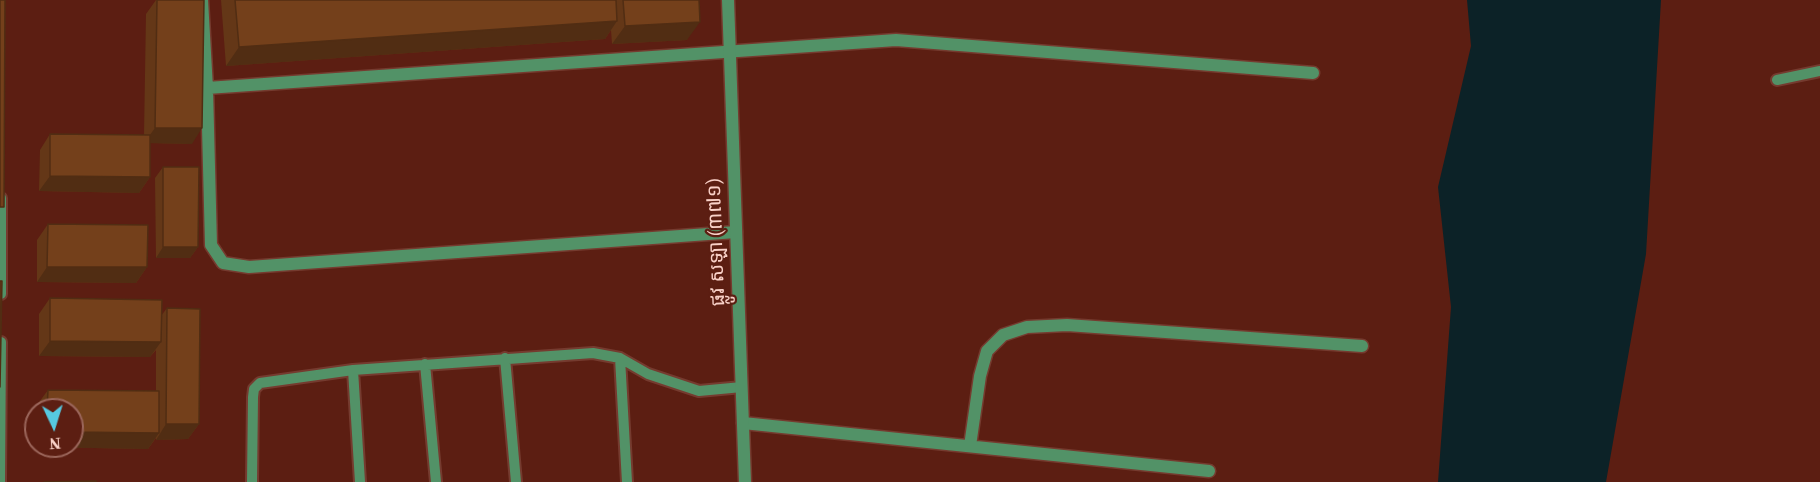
<!DOCTYPE html>
<meta charset="utf-8">
<style>
body{margin:0}
#map{position:relative;width:1820px;height:482px;overflow:hidden;background:#5c1e12;font-family:"Source Serif 4",serif}
canvas{display:block}
.north{position:absolute;left:24px;top:398px;width:60px;height:60px;box-sizing:border-box;background:#5c1e12;border:2px solid #9b665b;border-radius:50%;rotate:176deg;font-size:16px;font-weight:700;line-height:24px;text-align:center;color:#f9d1c8}
.north::after{content:'';display:block;margin:auto;width:21px;height:27px;background:#56c9e1;clip-path:polygon(50% 0,100% 100%,50% 72%,0 100%)}
</style>
<div id="map">
<canvas width="1820" height="482"></canvas>
<div class="north">N</div>
</div>
<script>
const ctx = document.querySelector('canvas').getContext('2d');
ctx.lineJoin = 'round';
function fillPath(path, color) { ctx.fillStyle = color; ctx.fill(path, 'evenodd'); }
const shape = rows => new Path2D(rows.map(r => 'M' + r).join(''));
function stroke(path, color, width, dash) { ctx.strokeStyle = color; ctx.lineWidth = width; ctx.lineCap = dash ? 'butt' : 'round'; ctx.setLineDash(dash || []); ctx.stroke(path); }
function label(font, color, halo, rows, align = 'center') {
  ctx.font = font + ' "Source Serif 4","Noto Sans Khmer",serif'; ctx.lineWidth = 4.5; ctx.setLineDash([]); ctx.textBaseline = 'middle'; ctx.strokeStyle = halo; ctx.fillStyle = color; for (const [text, x, y, turn = 0] of rows) {
    ctx.save(); ctx.translate(x, y); ctx.rotate((+turn || 0) * Math.PI / 180); ctx.textAlign = isNaN(turn) ? turn : align; if (halo) ctx.strokeText(text, 0, 0); ctx.fillText(text, 0, 0); ctx.restore();
  }
}
fillPath(shape([
 [1467,0,1661,0,1646,254,1606,482,1438,482,1451,307,1438,187,1471,46]
]), '#0c2227');
const service = shape([
 [1777,80,1820,71],
 [1,294,1,198],
 [505,358,516,482],
 [620,358,627,482],
 [425,364,436,482],
 [353,370,360,482],
 [0,482,1,342],
 [252,482,253,397,254,389,260,383,353,370,593,353,620,358,648,374,699,391,742,387]
]);
const minor = shape([
 [202,0,207,88,211,245,223,263,249,267,736,232],
 [207,88,896,40,1313,73],
 [743,423,1209,471],
 [970,446,980,376,987,351,1003,335,1027,327,1067,325,1362,346]
]);
const tertiary = shape([
 [728,0,745,482]
]);
stroke(service, '#753b2f', 14);
stroke(minor, '#753b2f', 15);
stroke(tertiary, '#753b2f', 15);
stroke(service, '#529267', 10);
stroke(minor, '#529267', 12);
stroke(tertiary, '#529267', 12);
fillPath(shape([
 [156,0,204,0,192,144,150,143,150,177,139,193,39,191,40,150,50,134,144,135,146,14],
 [221,0,699,0,687,40,612,44,611,30,605,39,226,66],
 [163,167,198,247,190,258,156,258,155,178],
 [48,224,147,267,136,283,37,282,37,240],
 [50,298,161,316,167,308,199,424,188,439,156,440,156,438,148,449,36,447,36,446,72,446,72,410,37,410,37,405,48,390,156,391,156,350,150,357,39,356,39,314]
]), '#643717');
fillPath(shape([
 [617,21,605,39,226,66,239,47],
 [700,22,687,40,612,44,625,26],
 [155,128,202,128,192,144,144,143],
 [50,176,150,177,139,193,39,191],
 [163,247,198,247,190,258,156,258],
 [47,267,147,267,136,283,37,282],
 [50,341,161,342,150,357,39,356],
 [166,424,199,424,188,439,156,440],
 [72,432,159,433,148,449,36,447,37,446,72,446]
]), '#512d13');
const building = shape([
 [0,0,5,0,4,207,0,207,0,0],
 [157,0,204,0,202,128,155,128,157,0],
 [235,0,616,0,617,21,239,47,235,0],
 [623,0,699,0,700,22,625,26,623,0],
 [50,134,150,135,150,177,50,176,50,134],
 [163,167,199,167,198,247,163,247,163,167],
 [48,224,148,225,147,267,47,267,48,224],
 [0,281,2,281,0,387,0,281],
 [50,298,162,300,161,342,50,341,50,298],
 [167,308,200,309,199,424,166,424,167,308],
 [48,390,159,391,159,433,72,432,72,410,47,410,48,390],
 [96,481,96,482,44,482,96,481]
]);
fillPath(building, '#74401b');
stroke(building, '#512d13', 1.5);
label('20px', '#f9d1c8', '#5c1e12', [
 ["ផ្លូវ សឡា (៣៧១)",717,242,-92]
]);
</script>
